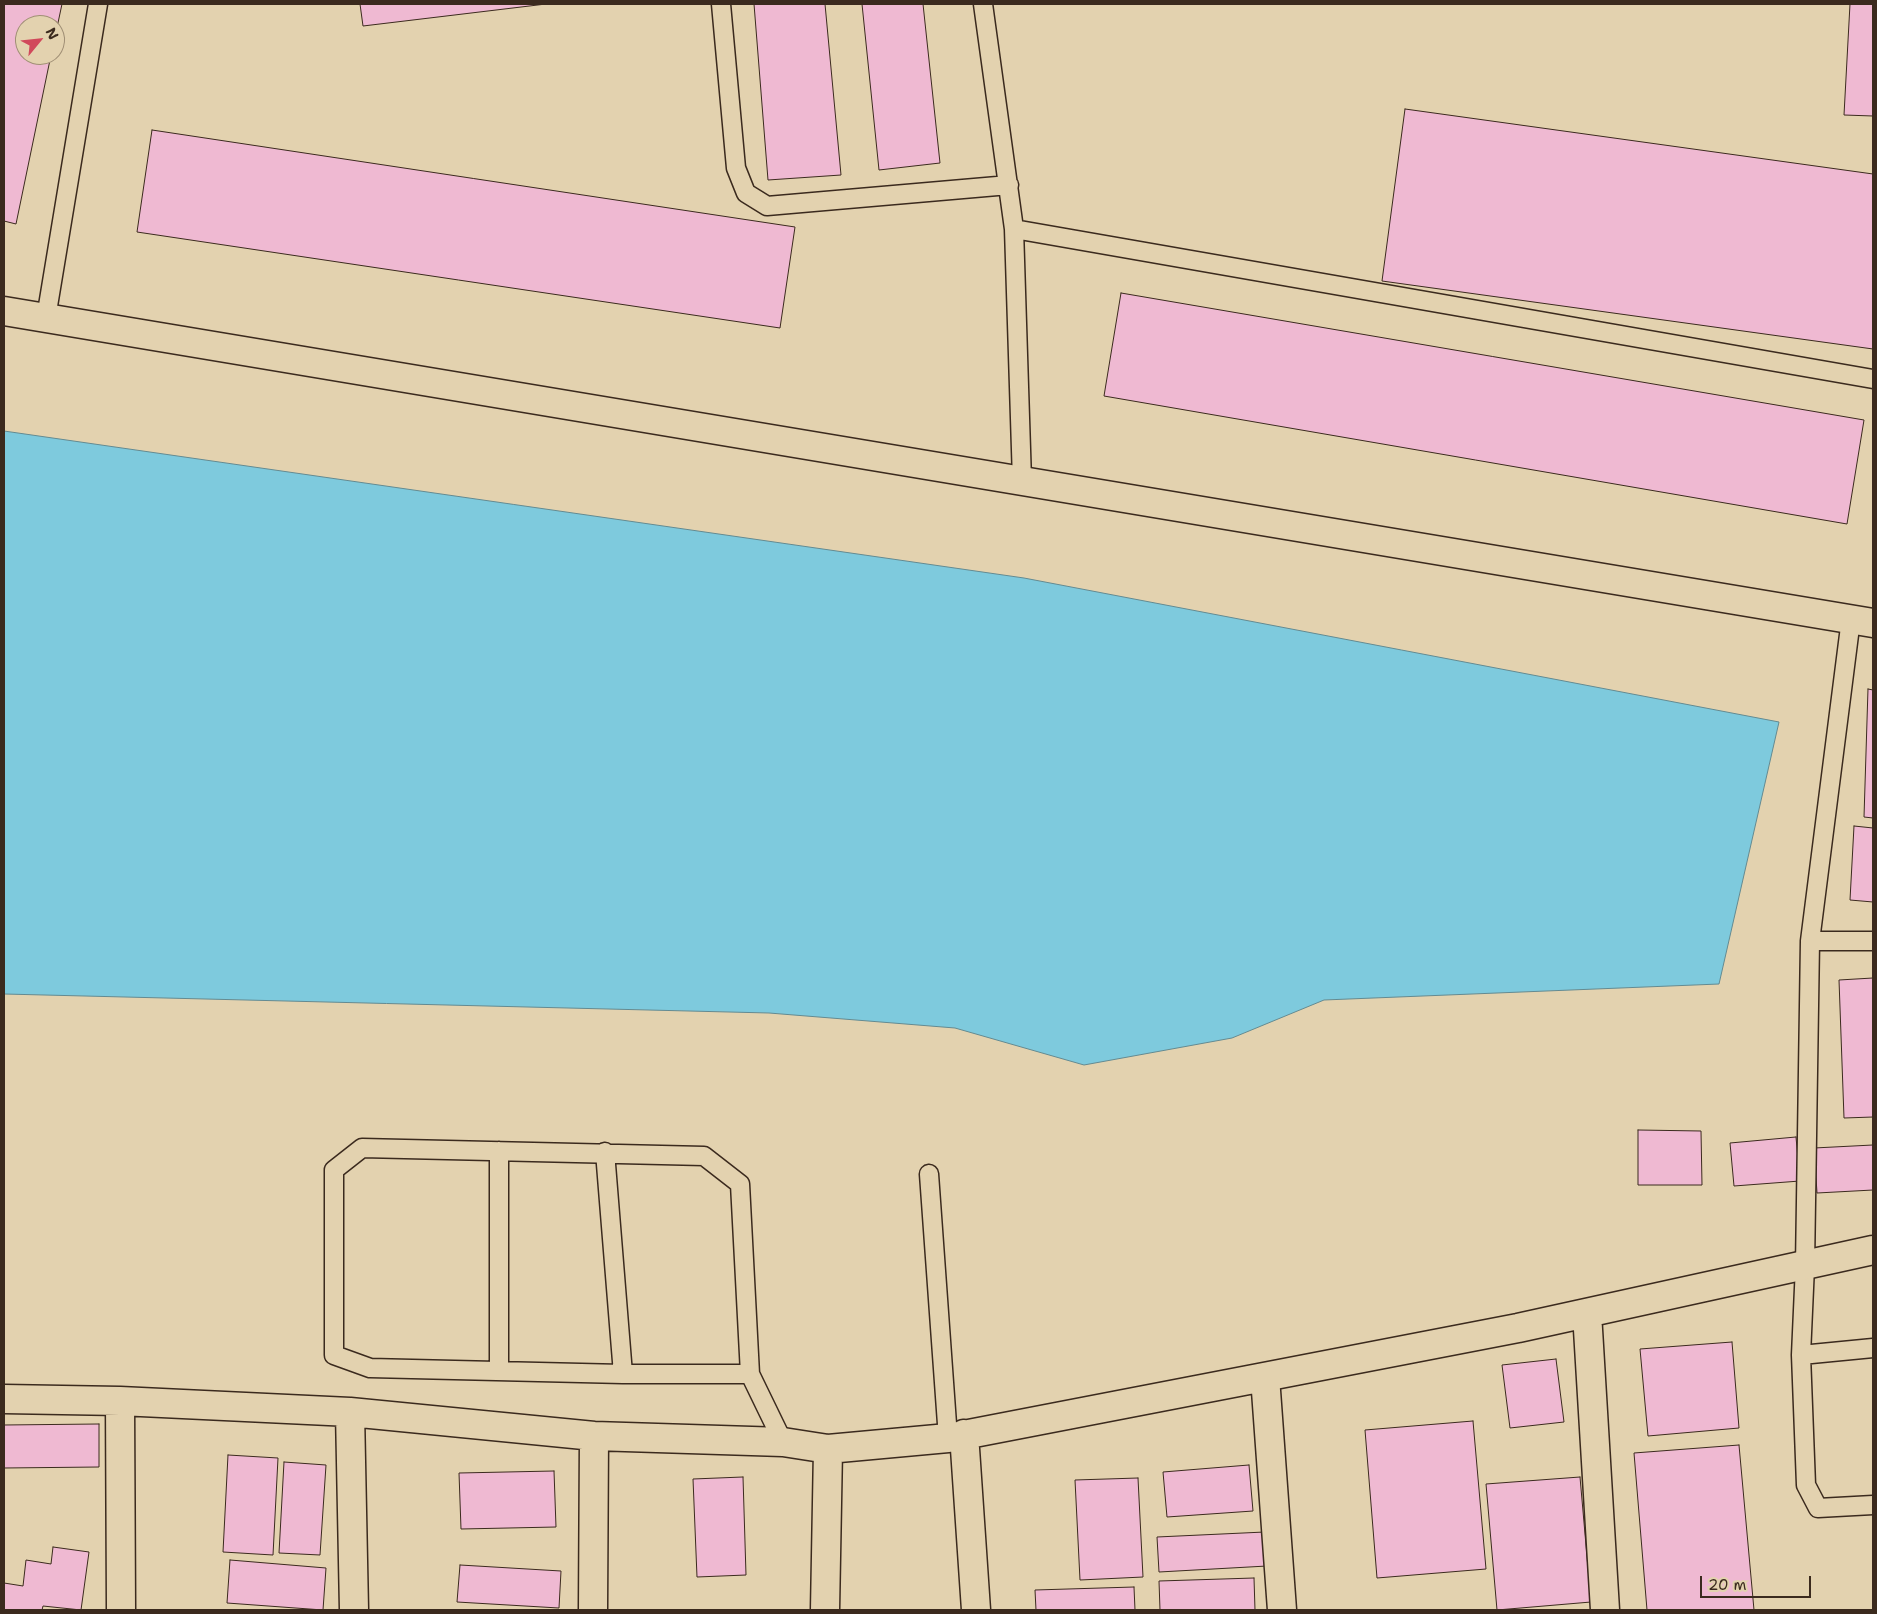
<!DOCTYPE html>
<style>
body{margin:0}
#map{position:relative;width:1877px;height:1614px;overflow:hidden;background:#e3d2af;font-family:"Shantell Sans",sans-serif}
canvas{display:block}
.frame{position:absolute;inset:0;border:5px solid #3b2a1e;pointer-events:none}
.north{position:absolute;left:15px;top:15px;width:50px;height:50px;box-sizing:border-box;background:#e3d2af;border:1px solid #a08f75;border-radius:50%;rotate:62deg;font-size:14px;font-weight:700;line-height:20px;text-align:center;color:#3b2a1e}
.north::after{content:'';display:block;margin:auto;width:18px;height:22px;background:#d1495b;clip-path:polygon(50% 0,100% 100%,50% 72%,0 100%)}
.scale{position:absolute;left:1700px;top:1576px;width:111px;height:22px;box-sizing:border-box;border:2px solid #3b2a1e;border-top:0;padding-left:6px;font-size:15px;line-height:18px;white-space:nowrap;color:#3b2a1e;-webkit-text-stroke:4px #e3d2af;paint-order:stroke}
</style>
<div id="map">
<canvas width="1877" height="1614"></canvas>
<div class="frame"></div>
<div class="north">N</div>
<div class="scale">20 m</div>
</div>
<script>
const ctx = document.querySelector('canvas').getContext('2d');
ctx.lineJoin = 'round';
function fillPath(path, color) { ctx.fillStyle = color; ctx.fill(path, 'evenodd'); }
const shape = rows => new Path2D(rows.map(r => 'M' + r).join(''));
function stroke(path, color, width, dash) { ctx.strokeStyle = color; ctx.lineWidth = width; ctx.lineCap = dash ? 'butt' : 'round'; ctx.setLineDash(dash || []); ctx.stroke(path); }
const water = shape([
 [4,431,1024,578,1779,722,1719,984,1324,1000,1232,1038,1084,1065,955,1028,769,1013,4,994,4,431]
]);
fillPath(water, '#7ecadd');
stroke(water, '#638a91', 1);
const building = shape([
 [4,4,62,4,55,37,55,25,25,25,25,55,51,55,16,224,4,221,4,4],
 [360,4,546,4,363,26,360,4],
 [754,4,825,4,841,175,768,180,754,4],
 [862,4,923,4,940,163,879,170,862,4],
 [1850,4,1873,4,1873,116,1844,115,1850,4],
 [1405,109,1873,174,1873,349,1382,281,1405,109],
 [152,130,795,227,780,328,137,232,152,130],
 [1121,293,1864,420,1847,524,1104,396,1121,293],
 [1868,689,1873,690,1873,818,1864,817,1868,689],
 [1854,826,1873,828,1873,902,1850,900,1854,826],
 [1873,978,1873,1117,1844,1118,1839,980,1873,978],
 [1638,1130,1701,1131,1702,1185,1638,1185,1638,1130],
 [1796,1137,1800,1181,1734,1186,1730,1143,1796,1137],
 [1873,1145,1873,1190,1817,1193,1814,1148,1873,1145],
 [1732,1342,1739,1428,1648,1436,1640,1349,1732,1342],
 [1556,1359,1564,1422,1510,1428,1502,1365,1556,1359],
 [1473,1421,1486,1569,1377,1578,1365,1430,1473,1421],
 [99,1424,99,1467,4,1468,4,1425,99,1424],
 [1739,1445,1754,1610,1647,1610,1634,1453,1739,1445],
 [228,1455,278,1458,273,1555,223,1552,228,1455],
 [284,1462,326,1465,320,1555,279,1553,284,1462],
 [1249,1465,1253,1511,1167,1517,1163,1472,1249,1465],
 [554,1471,556,1527,461,1529,459,1473,554,1471],
 [743,1477,746,1575,697,1577,693,1479,743,1477],
 [1580,1477,1591,1602,1497,1610,1486,1484,1580,1477],
 [1138,1478,1143,1577,1080,1580,1075,1480,1138,1478],
 [1265,1532,1267,1566,1159,1572,1157,1537,1265,1532],
 [53,1547,89,1552,81,1610,43,1606,42,1610,4,1610,4,1583,23,1586,26,1560,51,1564,53,1547],
 [230,1560,326,1568,323,1610,227,1603,230,1560],
 [460,1565,561,1571,559,1608,457,1602,460,1565],
 [1254,1578,1255,1610,1160,1610,1159,1581,1254,1578],
 [1134,1587,1135,1610,1036,1610,1035,1590,1134,1587]
]);
fillPath(building, '#efb9d2');
stroke(building, '#3b2a1e', 1);
const lane = shape([
 [721,4,736,168,746,193,767,206,1009,185],
 [983,4,1014,229,1022,481],
 [1014,229,1873,379],
 [46,318,98,4],
 [1851,619,1810,941,1805,1266,1801,1355,1806,1485,1818,1508,1873,1505],
 [1810,941,1873,941],
 [605,1152,623,1374],
 [929,1174,948,1438],
 [1801,1355,1873,1348],
 [499,1371,499,1151],
 [750,1374,623,1374,370,1368,334,1355,334,1170,362,1148,704,1156,740,1184,750,1374,783,1442]
]);
const street = shape([
 [1587,1313,1605,1610],
 [1265,1377,1282,1610],
 [4,1399,120,1401,350,1412,594,1436,783,1442,828,1449,948,1438,1518,1328,1873,1250],
 [120,1401,121,1610],
 [350,1412,354,1610],
 [964,1434,976,1610],
 [593,1610,594,1436],
 [825,1610,828,1449]
]);
const secondary = shape([
 [4,311,1873,623]
]);
stroke(lane, '#3b2a1e', 21);
stroke(street, '#3b2a1e', 31);
stroke(secondary, '#3b2a1e', 31);
stroke(lane, '#e3d2af', 18);
stroke(street, '#e3d2af', 28);
stroke(secondary, '#e3d2af', 28);
</script>
